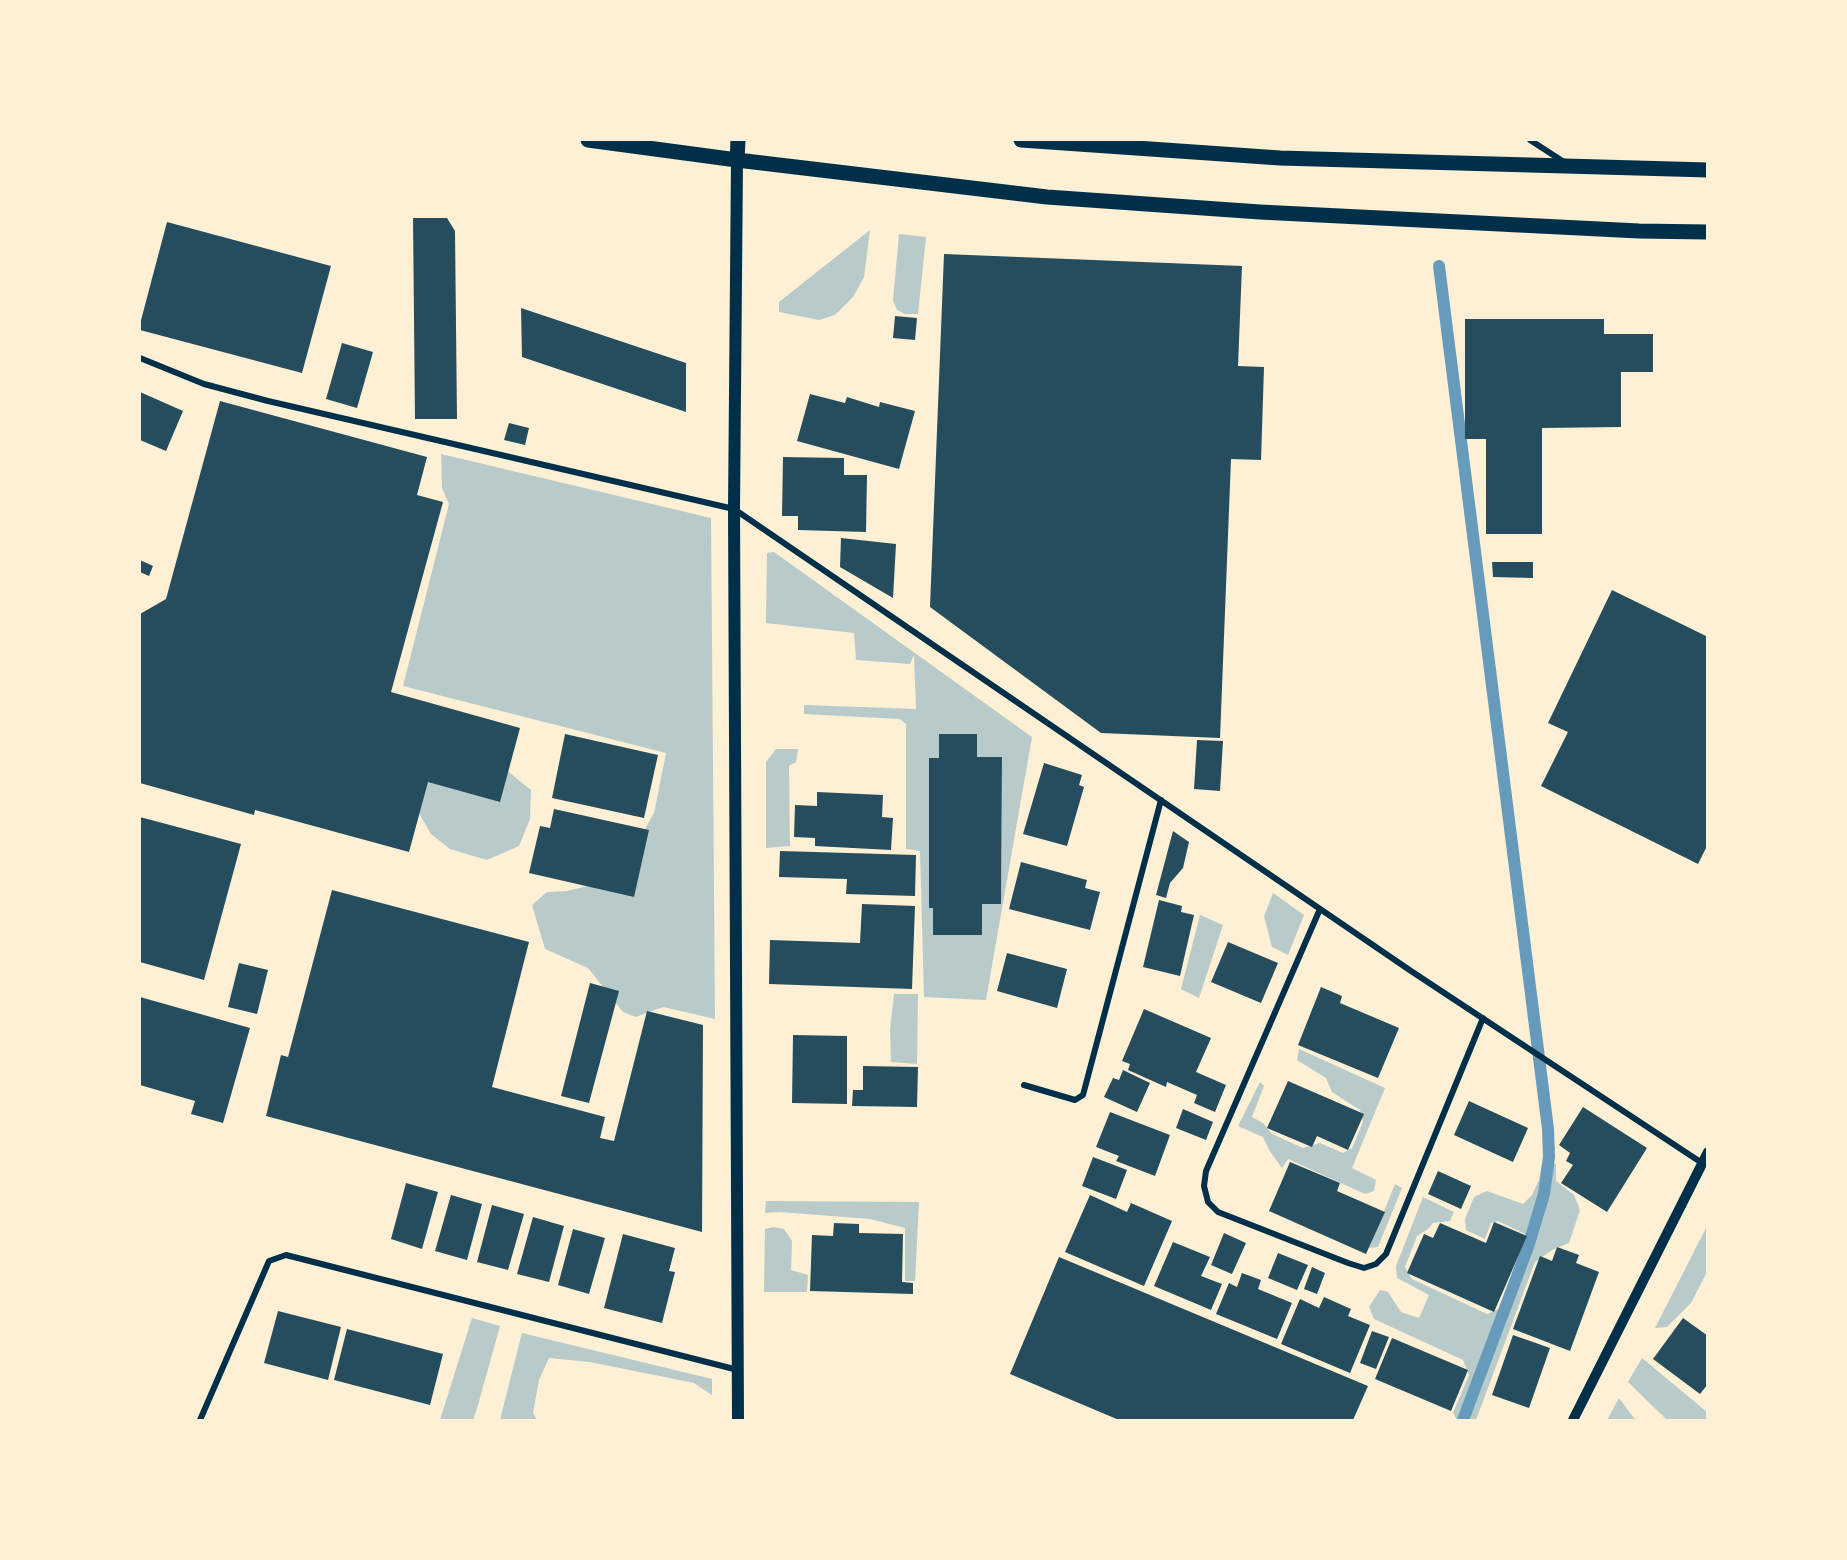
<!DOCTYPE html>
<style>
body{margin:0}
#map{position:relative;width:1847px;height:1560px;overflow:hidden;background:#fdf0d5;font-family:"Noto Serif",serif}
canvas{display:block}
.frame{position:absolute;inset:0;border:141px solid #fdf0d5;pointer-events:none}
</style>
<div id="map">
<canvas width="1847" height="1560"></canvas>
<div class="frame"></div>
</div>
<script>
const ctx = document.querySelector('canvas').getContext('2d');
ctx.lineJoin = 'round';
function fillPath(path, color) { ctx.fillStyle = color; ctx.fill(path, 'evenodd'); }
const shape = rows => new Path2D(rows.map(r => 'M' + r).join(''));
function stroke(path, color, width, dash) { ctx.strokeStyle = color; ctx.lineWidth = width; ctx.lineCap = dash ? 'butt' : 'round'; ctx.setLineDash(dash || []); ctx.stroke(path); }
fillPath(shape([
 [870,230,864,277,853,297,835,315,819,320,779,312,779,302],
 [899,234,926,237,918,314,905,314,897,310,893,301],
 [441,454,711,518,715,1019,663,1007,636,1017,623,1012,588,968,545,949,532,905,547,892,567,891,617,879,654,813,666,753,403,686,449,504,442,488],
 [774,552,1032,737,986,1000,924,997,920,851,906,849,906,724,900,719,804,714,804,705,916,709,914,655,910,664,856,660,854,633,766,623,767,553],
 [939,734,977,734,977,757,1002,757,1001,903,982,904,981,935,933,935,933,908,929,908,929,758,939,758],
 [776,749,798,749,796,762,789,766,790,846,766,848,766,762],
 [500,765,531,790,530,819,519,846,487,860,450,849,431,834,416,808,433,770],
 [1273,893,1304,915,1288,955,1272,947,1264,916],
 [1200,915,1223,925,1199,998,1181,989],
 [894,994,918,994,917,1064,891,1062,890,1030],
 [1299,1049,1385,1088,1352,1168,1376,1180,1374,1191,1365,1194,1288,1159,1282,1168,1269,1150,1263,1137,1238,1126,1260,1082,1264,1086,1252,1117,1263,1123,1272,1134,1303,1148,1320,1143,1343,1153,1352,1148,1363,1122,1360,1110,1332,1092,1326,1078,1297,1060],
 [1542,1163,1556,1164,1556,1181,1574,1195,1580,1210,1569,1243,1552,1250,1535,1262,1476,1420,1457,1420,1453,1413,1469,1375,1463,1360,1374,1319,1369,1307,1380,1290,1388,1292,1401,1312,1419,1318,1429,1295,1397,1278,1396,1266,1423,1197,1454,1212,1450,1221,1433,1223,1428,1229,1417,1236,1405,1267,1412,1279,1487,1314,1501,1308,1527,1241,1525,1234,1498,1221,1491,1223,1485,1239,1466,1230,1465,1219,1474,1197,1487,1191,1523,1204,1532,1195,1539,1180],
 [1395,1184,1402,1188,1378,1247,1369,1248],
 [766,1201,919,1202,915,1281,905,1281,905,1228,870,1219,780,1212,765,1213],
 [1707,1226,1707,1272,1691,1303,1667,1327,1655,1328],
 [774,1227,784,1229,792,1241,791,1270,808,1275,807,1292,764,1292,765,1229],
 [472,1318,500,1326,478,1405,473,1420,440,1420],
 [522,1333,712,1379,712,1395,694,1383,590,1362,549,1358,539,1380,533,1413,537,1420,500,1420],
 [1642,1358,1707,1412,1707,1420,1667,1420,1628,1382],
 [1619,1398,1633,1417,1637,1420,1607,1420]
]), '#b9caca');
stroke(shape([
 [1439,266,1548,1129,1549,1157,1544,1194,1528,1247,1463,1420]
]), '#669bbc', 12);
fillPath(shape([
 [413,218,447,218,455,231,457,419,415,419],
 [167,222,331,266,302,373,140,330,140,324],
 [944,254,1242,266,1238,366,1264,367,1261,460,1231,459,1220,738,1101,733,930,607],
 [521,308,686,363,686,412,522,357],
 [895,316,917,318,915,340,893,338],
 [1465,319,1604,319,1604,334,1653,334,1653,372,1621,372,1621,427,1542,428,1542,534,1486,534,1486,439,1465,439],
 [342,343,373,352,357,408,326,399],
 [140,392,183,411,166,451,140,440],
 [810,394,845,403,847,397,879,407,880,402,915,411,899,469,797,441],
 [220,401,427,457,417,495,443,502,391,692,520,728,500,802,428,782,409,852,255,810,254,815,140,783,140,614,166,599],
 [509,423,529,428,525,445,504,440],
 [783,457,844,458,844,475,867,475,866,532,798,530,798,516,782,516],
 [841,538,896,544,893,598,840,567],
 [140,560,153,566,149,576,140,572],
 [1492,562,1533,562,1533,578,1493,577],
 [1612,590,1708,637,1708,844,1698,864,1541,786,1568,732,1548,723],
 [565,734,658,755,644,818,552,798],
 [939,734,977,734,977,757,1002,757,1001,904,982,904,982,935,933,935,933,908,929,908,929,758,939,758],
 [1197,740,1223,741,1220,791,1194,789],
 [1044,763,1082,775,1079,785,1084,787,1067,846,1023,834],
 [817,792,883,795,882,817,893,818,891,850,815,846,815,838,794,837,795,805,817,806],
 [554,809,649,830,634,897,529,873,540,826,550,828],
 [140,817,241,844,204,980,140,962],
 [1173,831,1189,842,1183,868,1170,883,1166,898,1156,895],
 [780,851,916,855,915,896,846,894,847,879,779,877],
 [1021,862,1087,880,1085,888,1100,892,1090,930,1009,909],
 [332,890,529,942,492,1087,605,1117,600,1138,614,1141,647,1011,703,1025,702,1232,266,1116,281,1055,288,1057],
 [1159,900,1182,906,1181,912,1194,915,1180,976,1143,967],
 [862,904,915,906,912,989,769,984,770,940,860,943],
 [1228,942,1278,963,1261,1003,1211,982],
 [1007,953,1067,969,1057,1008,997,991],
 [239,963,268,970,257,1014,228,1007],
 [590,983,619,991,589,1103,561,1096],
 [1321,987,1342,996,1340,1003,1399,1028,1378,1078,1298,1045],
 [140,997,250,1028,223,1123,191,1114,195,1101,140,1085],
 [1144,1009,1211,1038,1196,1072,1226,1085,1215,1112,1194,1103,1197,1095,1167,1082,1166,1087,1128,1070,1130,1064,1122,1061],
 [793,1035,847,1036,847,1104,792,1103],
 [863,1066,918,1067,917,1107,852,1106,853,1090,863,1090],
 [1123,1070,1150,1083,1137,1112,1104,1097,1113,1078,1119,1080],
 [1288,1081,1364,1114,1348,1150,1317,1136,1312,1147,1267,1128],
 [1469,1101,1528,1128,1513,1162,1454,1135],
 [1583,1107,1647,1148,1607,1212,1561,1183,1573,1165,1566,1161,1570,1153,1559,1145],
 [1183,1109,1213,1122,1206,1140,1176,1128],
 [1110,1112,1170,1135,1155,1176,1116,1161,1119,1156,1096,1147],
 [1093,1157,1127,1170,1116,1199,1082,1186],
 [1290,1162,1340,1183,1337,1191,1385,1212,1366,1254,1269,1211],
 [1438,1171,1471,1186,1461,1209,1428,1194],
 [406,1183,438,1192,422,1249,391,1239],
 [451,1195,482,1204,467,1260,435,1251],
 [1090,1195,1127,1212,1131,1203,1172,1221,1144,1286,1065,1252],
 [492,1205,524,1214,508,1270,477,1262],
 [533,1217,564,1226,549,1282,517,1274],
 [1494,1222,1527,1236,1494,1312,1407,1273,1424,1234,1433,1238,1440,1223,1486,1243],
 [834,1223,859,1224,859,1233,903,1234,902,1282,913,1283,913,1294,810,1291,812,1235,833,1236],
 [573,1229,605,1238,589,1294,558,1285],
 [1224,1233,1246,1243,1232,1274,1211,1265],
 [623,1234,675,1248,669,1271,675,1272,662,1323,604,1308],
 [1173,1242,1210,1257,1201,1276,1222,1284,1211,1310,1154,1286],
 [1557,1247,1579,1255,1576,1263,1599,1272,1570,1351,1513,1329,1540,1256,1552,1261],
 [1278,1253,1308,1265,1297,1290,1268,1278],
 [1059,1257,1368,1386,1353,1420,1119,1420,1010,1374],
 [1312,1267,1325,1273,1317,1294,1304,1289],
 [1242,1273,1261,1280,1258,1289,1292,1303,1277,1339,1216,1314,1229,1283,1237,1287],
 [1324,1297,1351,1309,1348,1316,1370,1325,1350,1373,1281,1344,1300,1299,1319,1308],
 [278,1311,341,1327,328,1380,264,1363],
 [1683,1318,1708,1336,1708,1384,1700,1394,1653,1359],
 [347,1329,443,1354,430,1405,334,1380],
 [1372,1331,1389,1337,1376,1369,1360,1363],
 [1513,1335,1550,1348,1529,1408,1492,1395],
 [1392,1338,1468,1370,1451,1411,1375,1379]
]), '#264d5e');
stroke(shape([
 [1530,140,1564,162],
 [140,358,204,384,268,401,734,509,1411,971,1702,1163],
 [1320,909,1206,1171,1204,1186,1208,1202,1218,1212,1348,1263,1364,1268,1376,1264,1386,1254,1483,1018],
 [1024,1085,1075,1100,1083,1095,1161,800],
 [200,1420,269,1261,286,1255,738,1370]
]), '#003049', 6);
stroke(shape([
 [1573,1420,1708,1152]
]), '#003049', 10);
stroke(shape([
 [737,160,734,509,738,1420]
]), '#003049', 12);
stroke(shape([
 [588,140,737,160,1047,197,1260,212,1639,231,1708,232],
 [1021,140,1280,158,1708,170],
 [737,160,738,140]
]), '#003049', 15);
</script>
